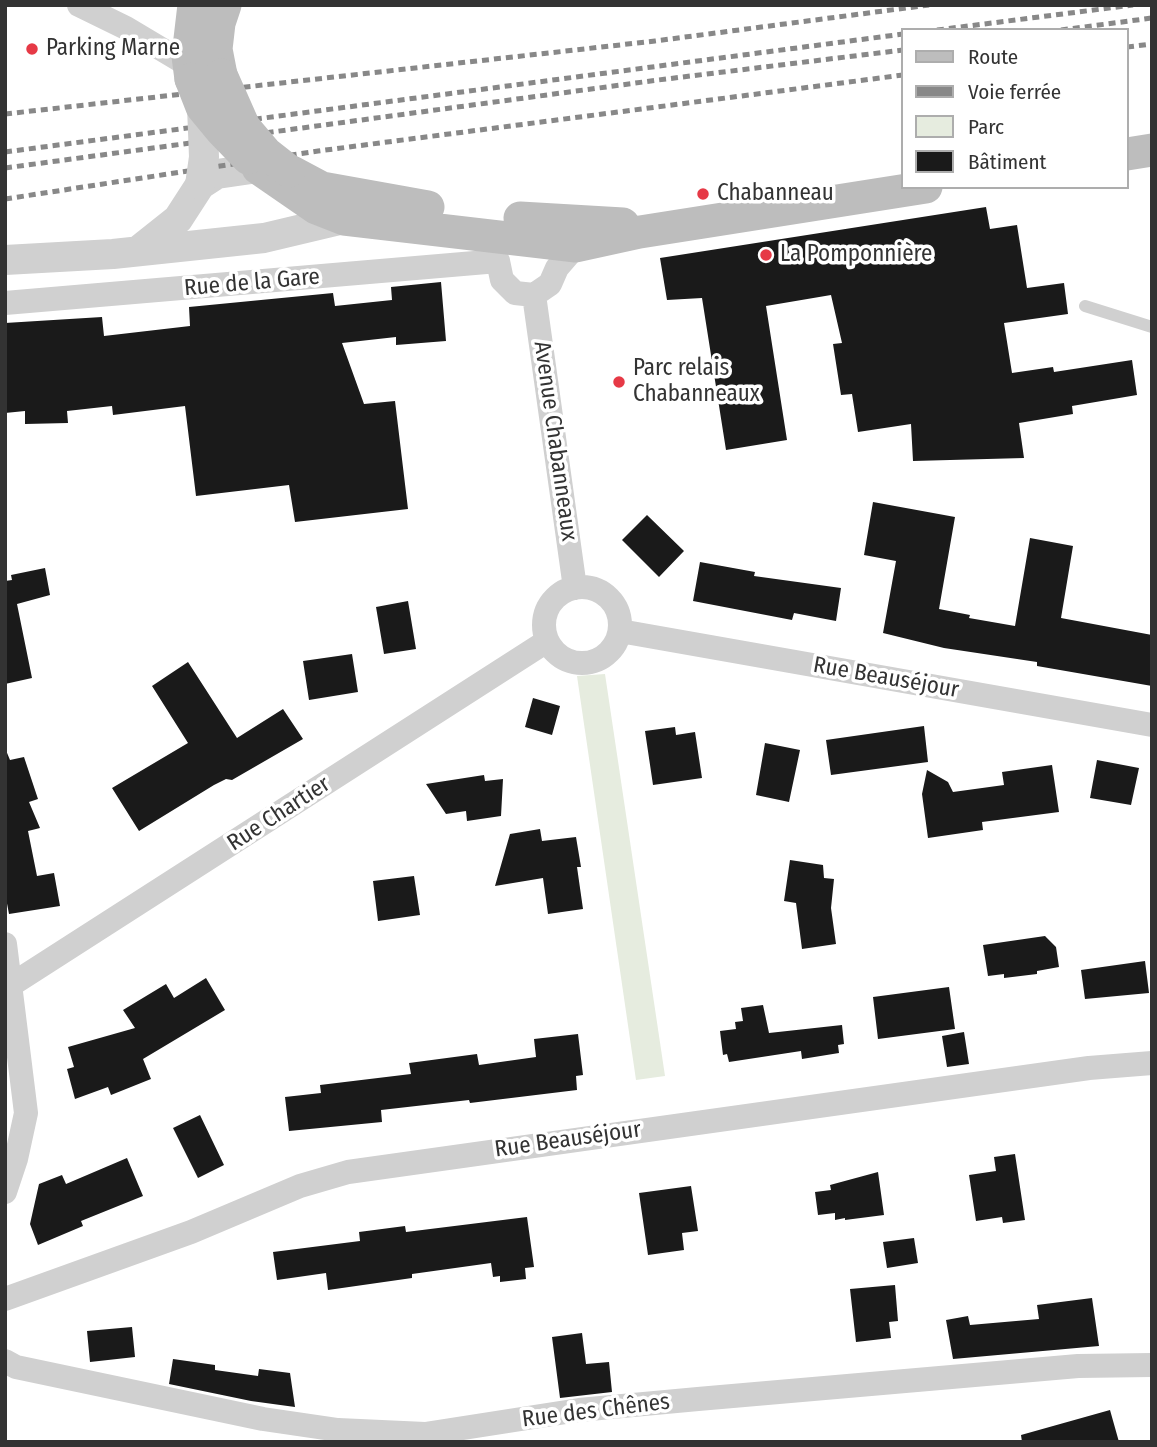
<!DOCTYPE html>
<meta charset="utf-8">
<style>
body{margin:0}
#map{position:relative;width:1157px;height:1447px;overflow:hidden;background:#fff;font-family:"Fira Sans Condensed",sans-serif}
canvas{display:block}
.frame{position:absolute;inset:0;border:7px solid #333;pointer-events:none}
.legend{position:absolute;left:901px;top:28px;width:228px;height:161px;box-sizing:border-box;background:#fff;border:2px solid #adadad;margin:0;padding:9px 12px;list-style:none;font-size:21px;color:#333}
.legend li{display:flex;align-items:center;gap:14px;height:35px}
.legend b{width:35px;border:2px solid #adadad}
</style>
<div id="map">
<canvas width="1157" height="1447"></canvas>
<div class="frame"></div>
<ul class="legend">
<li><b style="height:9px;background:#bdbdbd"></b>Route</li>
<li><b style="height:9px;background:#888"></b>Voie ferrée</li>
<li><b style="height:19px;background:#e6ecdf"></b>Parc</li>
<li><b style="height:19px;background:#1a1a1a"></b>Bâtiment</li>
</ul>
</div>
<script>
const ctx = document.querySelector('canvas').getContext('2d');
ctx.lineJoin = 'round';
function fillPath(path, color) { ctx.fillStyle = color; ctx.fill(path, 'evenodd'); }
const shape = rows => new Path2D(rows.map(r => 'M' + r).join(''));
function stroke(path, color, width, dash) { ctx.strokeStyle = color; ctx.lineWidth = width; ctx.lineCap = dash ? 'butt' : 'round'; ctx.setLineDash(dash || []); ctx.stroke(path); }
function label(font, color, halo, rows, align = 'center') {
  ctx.font = font + ' "Fira Sans Condensed",sans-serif'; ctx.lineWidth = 7; ctx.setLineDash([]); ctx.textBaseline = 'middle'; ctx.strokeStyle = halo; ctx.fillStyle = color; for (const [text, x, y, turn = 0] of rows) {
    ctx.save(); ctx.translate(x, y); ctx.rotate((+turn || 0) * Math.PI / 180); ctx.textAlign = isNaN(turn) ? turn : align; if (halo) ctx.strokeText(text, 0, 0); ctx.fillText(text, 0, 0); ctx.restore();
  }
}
fillPath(shape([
 [605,674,665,1076,636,1080,577,676]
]), '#e6ecdf');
fillPath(shape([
 [986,207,990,229,1017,225,1027,288,1064,283,1068,314,1004,323,1012,373,1053,367,1054,372,1132,360,1137,395,1072,406,1073,414,1019,423,1024,458,913,461,911,424,858,432,852,394,841,395,833,344,842,343,831,295,766,306,787,440,726,450,702,298,667,300,660,258],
 [441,282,446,341,396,345,396,337,342,343,364,404,395,401,408,509,295,522,289,485,196,496,185,406,113,415,112,406,67,411,68,423,25,424,25,411,5,413,5,323,102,317,104,336,190,326,189,307,333,293,335,306,392,300,391,287],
 [873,502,955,517,939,609,970,615,969,618,1015,626,1030,538,1073,546,1061,618,1152,635,1152,686,1037,666,1037,662,944,648,883,633,896,561,864,555],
 [647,515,684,551,659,577,622,540],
 [700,562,755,572,754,576,841,588,836,621,794,613,792,620,693,601],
 [45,568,50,595,17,604,32,678,5,684,5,581,12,580,11,575],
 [408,601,416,649,384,654,376,607],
 [352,654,358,692,309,700,303,661],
 [188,662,237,738,283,709,303,739,232,780,226,779,214,785,139,831,112,788,188,743,152,686],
 [533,698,560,706,552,735,525,727],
 [924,726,928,762,831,775,826,740],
 [675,727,676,735,695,732,702,778,653,785,645,731],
 [765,743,800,750,789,802,756,795],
 [5,748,10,760,24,757,38,799,29,802,40,828,28,831,37,876,54,873,60,906,9,914,5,893],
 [1097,760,1139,768,1131,805,1090,798],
 [1052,765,1059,812,982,822,983,830,928,838,922,794,927,770,948,782,953,792,1004,785,1002,772],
 [484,775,485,781,503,779,501,816,467,821,466,811,446,814,426,784],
 [540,829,542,841,576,837,581,867,577,867,583,909,548,914,543,878,495,886,510,834],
 [790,860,823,865,824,878,834,879,831,908,836,944,802,949,796,903,784,901],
 [414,876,420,915,378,921,373,881],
 [1045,936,1056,947,1059,967,1037,971,1037,974,1004,978,1004,974,988,976,983,945],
 [1145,961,1149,993,1085,999,1081,970],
 [206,978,225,1010,143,1059,151,1079,111,1095,108,1087,75,1099,67,1069,74,1067,68,1047,135,1028,123,1010,166,984,174,998],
 [949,987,955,1029,878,1039,873,997],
 [763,1005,769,1033,842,1025,844,1044,838,1045,839,1053,802,1059,801,1051,729,1062,727,1054,723,1055,720,1031,736,1029,735,1022,743,1021,741,1008],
 [964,1032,969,1064,947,1067,942,1036],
 [578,1034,583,1075,576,1076,577,1090,470,1103,469,1100,381,1110,382,1122,289,1131,285,1097,321,1093,320,1085,411,1074,409,1063,477,1054,479,1065,536,1057,534,1039],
 [200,1115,224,1165,198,1178,173,1128],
 [1015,1154,1025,1220,1003,1223,1002,1217,976,1221,969,1175,996,1171,994,1157],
 [127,1158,143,1196,81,1221,83,1226,38,1245,30,1224,39,1184,62,1175,66,1184],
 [878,1172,884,1215,845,1220,845,1218,835,1220,835,1213,818,1215,815,1192,831,1190,830,1185],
 [691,1186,698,1231,682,1233,684,1250,648,1255,639,1193],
 [527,1217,534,1267,525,1268,526,1279,500,1282,500,1276,493,1277,491,1263,412,1274,412,1278,328,1290,326,1273,277,1280,273,1252,360,1241,359,1232,405,1226,406,1232],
 [914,1238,918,1263,887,1268,883,1242],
 [895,1285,898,1321,889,1322,891,1338,856,1342,850,1289],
 [1092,1298,1099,1346,953,1359,946,1320,968,1316,970,1325,1039,1319,1037,1305],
 [132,1327,135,1357,90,1362,87,1331],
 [582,1333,586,1364,609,1362,612,1392,560,1398,552,1337],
 [173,1359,215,1365,215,1370,258,1376,259,1369,290,1373,295,1407,251,1401,169,1384],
 [1110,1410,1119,1442,1022,1442,1021,1435]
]), '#1a1a1a');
stroke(shape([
 [1085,306,1152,327]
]), '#d0d0d0', 12);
stroke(shape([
 [79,5,126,28,188,65],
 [498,261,502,280,515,293,534,295,550,284,557,268,576,246],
 [534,295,575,588],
 [5,303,498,261],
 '544 625a38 38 0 1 1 76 0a38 38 0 1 1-76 0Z',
 [620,631,1152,725],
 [5,944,26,1113,16,1159,5,1192],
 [11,985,547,641],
 [5,1299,191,1232,300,1186,348,1172,1089,1068,1152,1063],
 [5,1361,16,1367,263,1419,338,1430,425,1434,579,1410,698,1399,1078,1366,1152,1365]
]), '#d0d0d0', 24);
stroke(shape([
 [139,250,178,219,200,185,217,174,258,168,276,172],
 [5,260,113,254,264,238,344,219]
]), '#d0d0d0', 30);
stroke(shape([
 [221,75,216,49,219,23,225,5],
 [191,79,188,56,194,5],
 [1127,154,1152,150],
 [258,168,316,208,344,219,576,246,640,232,926,187],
 [292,172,322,188,428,207],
 [520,218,623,224]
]), '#bdbdbd', 33);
stroke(shape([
 [937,30,1133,5],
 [1061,30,1152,18],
 [1127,47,1152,44],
 [5,114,655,41,929,5],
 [5,152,903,34],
 [5,168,658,80,903,50],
 [5,199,318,151,903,75]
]), '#888', 5, [7, 5]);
stroke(shape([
 [200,185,204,157,202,107]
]), '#d0d0d0', 30);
stroke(shape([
 [221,75,244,127,266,153,289,171],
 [191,79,202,107,221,130,248,158]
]), '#bdbdbd', 33);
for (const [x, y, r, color] of [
 [32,49,7,"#e63946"],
 [703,194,7,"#e63946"],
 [766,255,7,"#e63946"],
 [619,382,7,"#e63946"]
]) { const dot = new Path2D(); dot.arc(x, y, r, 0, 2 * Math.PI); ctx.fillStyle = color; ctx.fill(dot); stroke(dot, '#fff', 2.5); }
label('23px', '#333', '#fff', [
 ["Parking Marne",46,49],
 ["Chabanneau",717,194],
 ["La Pomponnière",780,255],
 ["Parc relais",633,369],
 ["Chabanneaux",633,395]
], 'left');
label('23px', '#333', '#fff', [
 ["Rue de la Gare",252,283,-5],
 ["Avenue Chabanneaux",555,441,82],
 ["Rue Beauséjour",886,678,10],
 ["Rue Chartier",279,814,-33],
 ["Rue Beauséjour",568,1140,-8],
 ["Rue des Chênes",596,1411,-7]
]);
</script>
